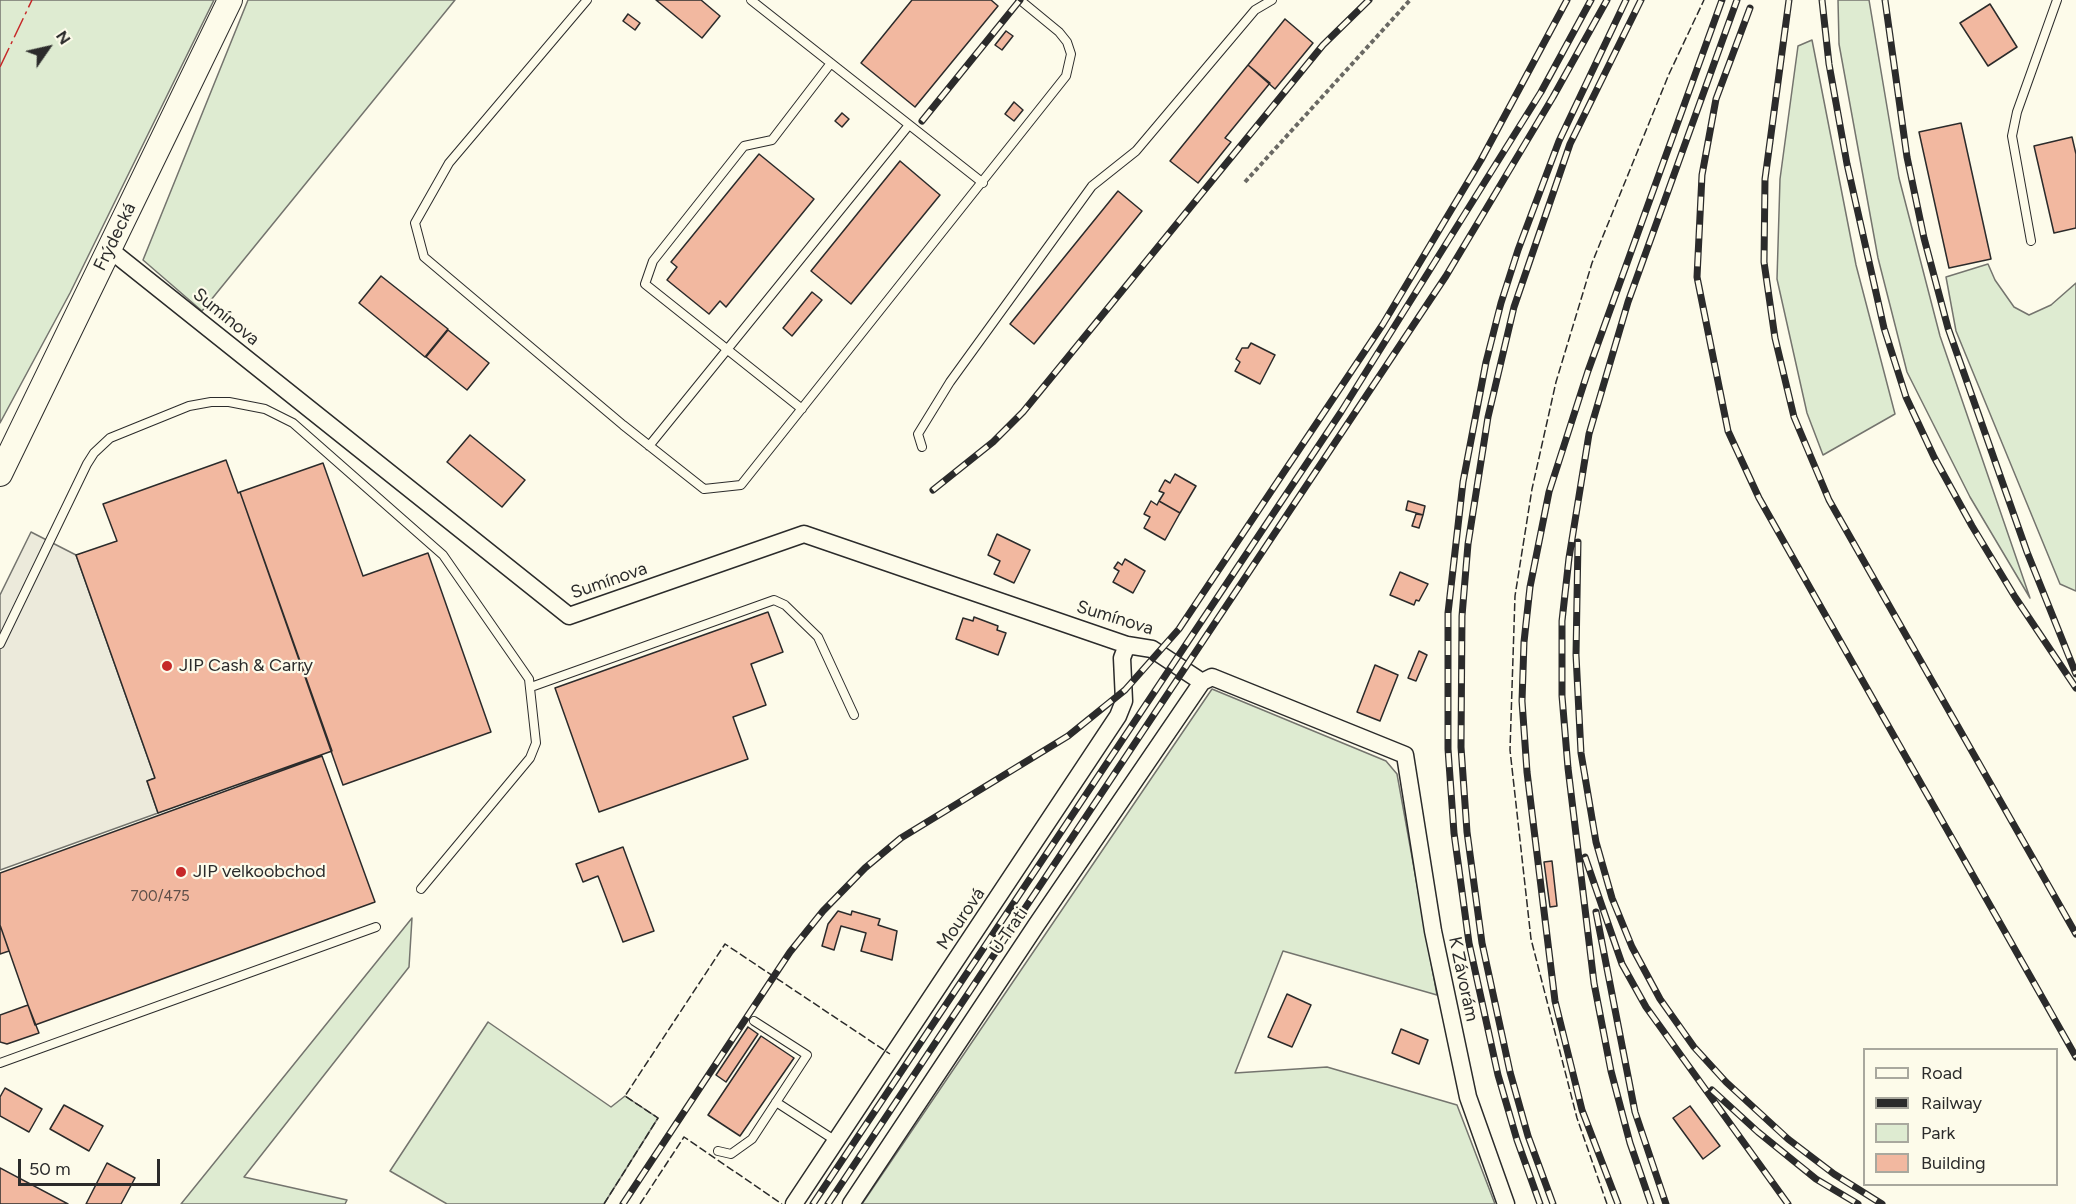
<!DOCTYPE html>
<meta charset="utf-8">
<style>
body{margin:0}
#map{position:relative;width:2076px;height:1204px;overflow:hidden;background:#fdfbea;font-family:Figtree,sans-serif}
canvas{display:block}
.legend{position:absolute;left:1863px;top:1048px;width:195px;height:138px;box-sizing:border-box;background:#fdfbea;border:2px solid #a9a89e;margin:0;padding:8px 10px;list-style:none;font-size:18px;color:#2b2b2b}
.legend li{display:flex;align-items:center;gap:12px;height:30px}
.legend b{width:30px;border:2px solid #a9a89e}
.north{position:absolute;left:18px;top:18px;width:60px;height:60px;-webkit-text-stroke:4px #fdfbea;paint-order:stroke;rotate:56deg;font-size:16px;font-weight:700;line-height:24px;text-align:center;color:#2b2b2b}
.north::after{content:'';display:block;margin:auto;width:21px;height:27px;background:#2b2b2b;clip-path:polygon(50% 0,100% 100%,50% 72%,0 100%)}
.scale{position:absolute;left:18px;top:1159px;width:142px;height:27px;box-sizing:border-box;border:3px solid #2b2b2b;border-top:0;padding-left:8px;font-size:18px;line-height:21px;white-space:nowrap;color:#2b2b2b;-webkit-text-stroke:4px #fdfbea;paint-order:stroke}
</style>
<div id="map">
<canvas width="2076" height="1204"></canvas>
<ul class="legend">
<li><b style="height:8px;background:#fdfbea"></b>Road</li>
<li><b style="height:8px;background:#2b2b2b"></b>Railway</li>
<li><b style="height:16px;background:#deebd1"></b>Park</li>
<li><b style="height:16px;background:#f2b8a0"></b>Building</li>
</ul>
<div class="north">N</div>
<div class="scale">50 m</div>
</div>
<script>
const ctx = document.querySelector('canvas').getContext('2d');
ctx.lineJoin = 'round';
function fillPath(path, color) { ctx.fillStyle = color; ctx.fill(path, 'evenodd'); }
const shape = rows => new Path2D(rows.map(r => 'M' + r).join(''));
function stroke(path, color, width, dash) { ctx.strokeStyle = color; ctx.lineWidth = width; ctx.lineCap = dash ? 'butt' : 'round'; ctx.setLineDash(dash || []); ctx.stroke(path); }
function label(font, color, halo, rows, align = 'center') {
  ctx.font = font + ' Figtree,sans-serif'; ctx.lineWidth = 4.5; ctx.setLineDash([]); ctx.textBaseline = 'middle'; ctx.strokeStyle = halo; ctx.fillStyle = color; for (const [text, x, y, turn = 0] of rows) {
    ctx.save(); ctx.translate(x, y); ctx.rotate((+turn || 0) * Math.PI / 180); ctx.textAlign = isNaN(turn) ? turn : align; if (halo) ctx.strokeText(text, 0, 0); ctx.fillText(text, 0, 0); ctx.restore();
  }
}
const green = shape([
 [0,0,214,0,70,293,0,423,0,0],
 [248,0,455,0,202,311,143,260,248,0],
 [1838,0,1869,0,1899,178,1940,336,2030,598,1970,497,1907,372,1878,258,1839,44,1838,0],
 [1812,40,1856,265,1895,414,1823,455,1807,413,1777,279,1780,179,1798,46,1812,40],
 [1988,264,1995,280,2014,307,2029,315,2051,305,2076,283,2076,591,2060,584,1956,331,1946,277,1988,264],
 [1212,689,1386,761,1397,774,1437,995,1283,951,1235,1073,1327,1067,1457,1105,1495,1204,862,1204,1212,689],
 [412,918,409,967,244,1177,347,1200,345,1204,181,1204,412,918],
 [488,1022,611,1107,625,1096,658,1118,604,1204,447,1204,390,1171,488,1022]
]);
fillPath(green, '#deebd1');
stroke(green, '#74746e', 1.5);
const parking = shape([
 [31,532,76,555,155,778,147,781,158,813,0,870,0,595,31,532]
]);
fillPath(parking, '#eceadb');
stroke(parking, '#74746e', 1.5);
const building = shape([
 [656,0,701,0,720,16,702,38,656,0],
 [912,0,991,0,998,6,915,107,861,63,912,0],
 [1990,4,2017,47,1988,66,1960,23,1990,4],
 [628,14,640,23,635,30,623,21,628,14],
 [1285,19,1313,43,1275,89,1248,65,1285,19],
 [1006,31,1013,36,1002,50,995,45,1006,31],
 [1248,65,1270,83,1225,138,1231,142,1198,183,1170,161,1248,65],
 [1014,102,1023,110,1014,121,1005,114,1014,102],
 [842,113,849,119,842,127,835,121,842,113],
 [1961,123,1991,259,1949,268,1919,132,1961,123],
 [2072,137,2076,154,2076,228,2054,233,2034,146,2072,137],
 [759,154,814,199,726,307,720,301,709,314,667,280,677,267,671,262,759,154],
 [900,161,940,195,851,304,811,271,900,161],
 [1118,191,1142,211,1034,344,1010,324,1118,191],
 [381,276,448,329,425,357,359,303,381,276],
 [812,292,822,300,792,336,783,328,812,292],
 [448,330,489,363,467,390,426,357,448,330],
 [1251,343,1275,355,1260,384,1235,371,1240,362,1236,359,1242,348,1248,348,1251,343],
 [470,435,525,480,502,507,447,462,470,435],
 [226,460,238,493,240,492,332,751,158,813,147,781,155,778,76,555,117,541,103,504,226,460],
 [323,463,363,576,428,553,491,732,343,785,240,492,323,463],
 [1175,474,1196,486,1180,513,1159,501,1164,493,1159,491,1165,480,1170,483,1175,474],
 [1151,501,1157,505,1159,501,1180,513,1165,540,1144,528,1150,517,1144,514,1151,501],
 [1408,501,1425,506,1423,515,1406,510,1408,501],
 [1416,514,1423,515,1419,528,1412,526,1416,514],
 [997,534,1030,550,1014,583,994,574,1000,561,988,555,997,534],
 [1125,559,1145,571,1133,593,1113,582,1119,571,1114,568,1118,562,1122,565,1125,559],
 [1400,572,1428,584,1419,601,1416,600,1414,605,1390,595,1400,572],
 [768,612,783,652,751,664,766,705,733,717,748,759,599,812,555,688,768,612],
 [974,617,998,626,997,630,1006,633,998,655,956,639,963,618,973,621,974,617],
 [1419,651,1427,655,1416,681,1408,678,1419,651],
 [1375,665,1398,675,1380,721,1357,712,1375,665],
 [322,756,375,902,35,1025,0,925,0,873,322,756],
 [623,847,654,931,623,942,598,876,583,882,576,864,623,847],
 [1552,861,1557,906,1550,907,1544,862,1552,861],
 [838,911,851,915,852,911,880,919,878,925,897,931,892,960,861,951,866,933,841,926,834,950,822,946,828,924,838,911],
 [0,925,9,951,0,954,0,925],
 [1287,994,1311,1005,1292,1047,1268,1037,1287,994],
 [28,1005,39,1033,7,1044,0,1042,0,1015,28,1005],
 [748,1027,758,1034,726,1082,716,1075,748,1027],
 [1401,1029,1428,1040,1419,1064,1392,1053,1401,1029],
 [761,1036,794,1058,740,1136,708,1115,761,1036],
 [5,1088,42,1109,29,1132,0,1116,0,1097,5,1088],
 [64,1105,103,1126,89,1151,50,1129,64,1105],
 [1690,1106,1720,1146,1703,1159,1673,1118,1690,1106],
 [107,1163,135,1178,121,1204,86,1204,107,1163],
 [0,1168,68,1204,0,1204,0,1168]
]);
fillPath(building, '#f2b8a0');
stroke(building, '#2b2b2b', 1.5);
const service = shape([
 [587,0,449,163,415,223,424,257,623,425,704,489,741,485,1066,76,1071,54,1067,42,1059,32,1020,0],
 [751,0,983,183],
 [2031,241,2012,136,2017,112,2057,0],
 [802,409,645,284,653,261,744,146,772,140,831,63],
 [649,446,909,125],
 [922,447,918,434,950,382,1092,186,1136,151,1255,10,1272,0],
 [0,644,87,464,94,453,110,438,189,406,211,402,229,402,265,409,293,423,443,555,529,679,536,743,530,758,421,889],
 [531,687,774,600,785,605,818,637,854,715],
 [0,1063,376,927],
 [776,1102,836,1141],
 [718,1151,731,1154,752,1139,807,1055,754,1021]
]);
const minor = shape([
 [109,249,569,616,804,534,1127,645,1152,649,1202,682,1212,677,1405,755,1433,931,1468,1097,1506,1204],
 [794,1204,1118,716,1124,701,1122,658,1127,645],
 [851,1204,1037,924,1202,682]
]);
const secondary = shape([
 [0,474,230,0]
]);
stroke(service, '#2b2b2b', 10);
stroke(minor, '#2b2b2b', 19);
stroke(secondary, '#2b2b2b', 26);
stroke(shape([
 [1245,182,1410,0]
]), '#6a6964', 4, [4.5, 3]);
stroke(service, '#fdfbea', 8);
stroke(minor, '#fdfbea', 16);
stroke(secondary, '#fdfbea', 24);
const rail = shape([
 [1789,0,1765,179,1764,262,1775,338,1794,417,1829,500,2076,934],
 [1822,0,1829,64,1847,164,1884,328,1906,397,1934,457,1972,526,2015,597,2076,688],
 [1885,0,1907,157,1924,238,1948,328,2027,552,2076,674],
 [1750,8,1716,99,1702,175,1697,277,1728,431,1759,498,2076,1057],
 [922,121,1020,0],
 [933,490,993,442,1023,412,1323,45,1369,0],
 [1578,542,1576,655,1581,753,1596,842,1612,898,1632,947,1660,999,1694,1047,1726,1082,1788,1139,1834,1174,1882,1204],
 [1585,857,1622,964,1646,1007,1788,1204],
 [1596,912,1635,1112,1666,1204],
 [1712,1090,1758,1132,1816,1179,1858,1204],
 [623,1204,790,952,823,911,865,868,901,838,1068,736,1125,690,1179,629,1383,324,1481,160,1567,0],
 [813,1204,1341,412,1541,92,1591,0],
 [828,1204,1446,276,1553,97,1607,0],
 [1540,1204,1517,1140,1498,1075,1469,943,1454,833,1448,749,1448,613,1463,482,1486,362,1501,303,1518,250,1559,141,1626,0],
 [1553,1204,1528,1136,1510,1072,1482,943,1467,832,1461,747,1462,616,1468,544,1488,417,1514,307,1570,144,1641,0],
 [1618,1204,1582,1110,1555,1001,1527,772,1522,701,1524,642,1530,587,1549,492,1588,371,1722,0],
 [1651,1204,1630,1143,1611,1071,1594,983,1568,768,1562,696,1562,621,1569,558,1589,434,1628,302,1737,0]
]);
stroke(rail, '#2b2b2b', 7);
stroke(rail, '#fdfbea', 4.5, [14]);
stroke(shape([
 [604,1204,658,1118,625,1096,725,944,890,1054],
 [640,1204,684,1137,782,1204],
 [1607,1204,1577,1118,1531,939,1510,750,1515,596,1532,489,1556,382,1592,263,1669,74,1704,0]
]), '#2b2b2b', 1.5, [8, 3]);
stroke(shape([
 [0,67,32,0]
]), '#c62828', 1.5, [21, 4.5, 3, 4.5]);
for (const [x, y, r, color] of [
 [167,666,6,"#c62828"],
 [181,872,6,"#c62828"]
]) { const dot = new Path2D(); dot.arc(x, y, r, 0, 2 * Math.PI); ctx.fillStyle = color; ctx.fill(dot); stroke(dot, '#fdfbea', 2); }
label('15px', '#5d4e48', null, [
 ["700/475",160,897]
]);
label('18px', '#2b2b2b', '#fdfbea', [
 ["Frýdecká",115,237,-64],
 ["Sumínova",226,317,39],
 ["Sumínova",609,581,-19],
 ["Sumínova",1115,618,17],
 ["Mourová",961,919,-56],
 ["U Trati",1009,931,-56],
 ["K Závorám",1463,979,78]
]);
label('18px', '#2b2b2b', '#fdfbea', [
 ["JIP Cash & Carry",179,666],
 ["JIP velkoobchod",193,872]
], 'left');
</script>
